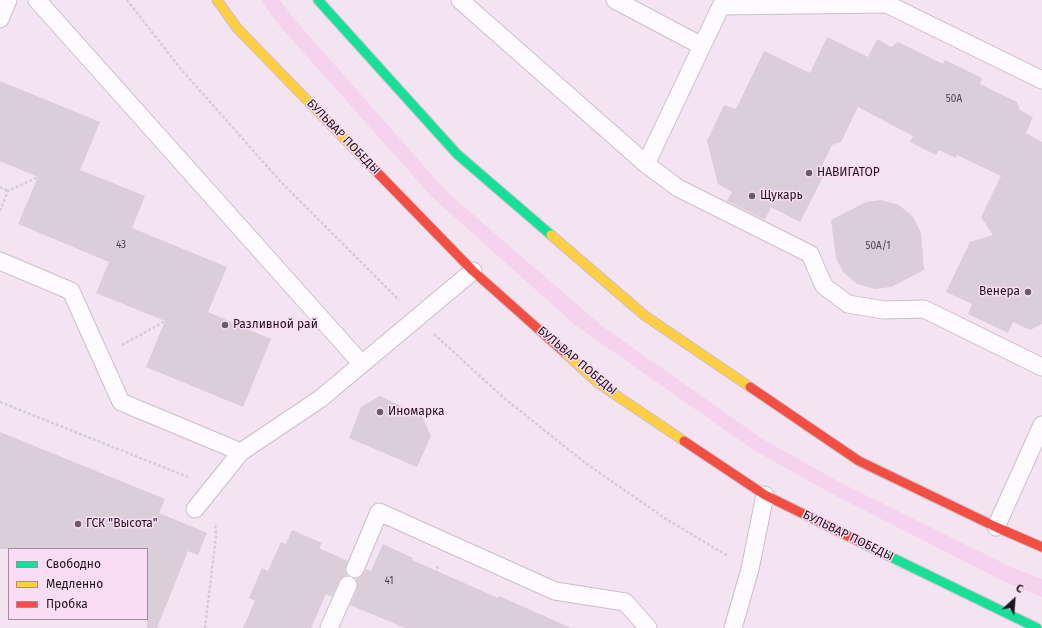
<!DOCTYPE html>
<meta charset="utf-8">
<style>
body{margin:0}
#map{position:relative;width:1042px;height:628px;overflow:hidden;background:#f4e3f0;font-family:"Fira Sans",sans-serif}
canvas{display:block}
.legend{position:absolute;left:8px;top:548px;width:140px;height:72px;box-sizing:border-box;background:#faddf4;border:1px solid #a28d9e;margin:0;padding:5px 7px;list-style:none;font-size:12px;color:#1e141c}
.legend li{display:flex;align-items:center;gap:8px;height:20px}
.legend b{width:20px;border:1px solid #a28d9e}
.north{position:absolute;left:994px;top:580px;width:40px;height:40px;-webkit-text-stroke:3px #faddf4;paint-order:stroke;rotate:26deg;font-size:11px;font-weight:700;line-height:16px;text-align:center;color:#1e141c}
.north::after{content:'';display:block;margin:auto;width:14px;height:18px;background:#1e141c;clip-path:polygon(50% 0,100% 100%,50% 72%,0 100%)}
</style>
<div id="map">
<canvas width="1042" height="628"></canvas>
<ul class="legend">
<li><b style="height:5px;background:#16e098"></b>Свободно</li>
<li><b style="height:5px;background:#ffcf43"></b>Медленно</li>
<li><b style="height:5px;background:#f24e42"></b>Пробка</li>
</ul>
<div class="north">С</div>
</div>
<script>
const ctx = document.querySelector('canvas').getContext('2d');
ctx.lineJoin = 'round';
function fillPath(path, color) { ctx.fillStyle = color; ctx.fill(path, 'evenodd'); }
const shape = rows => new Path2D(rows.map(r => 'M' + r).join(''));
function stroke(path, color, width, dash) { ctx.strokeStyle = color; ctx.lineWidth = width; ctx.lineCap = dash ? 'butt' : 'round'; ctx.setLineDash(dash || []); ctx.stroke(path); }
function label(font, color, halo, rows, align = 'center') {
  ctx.font = font + ' "Fira Sans",sans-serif'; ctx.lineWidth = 3; ctx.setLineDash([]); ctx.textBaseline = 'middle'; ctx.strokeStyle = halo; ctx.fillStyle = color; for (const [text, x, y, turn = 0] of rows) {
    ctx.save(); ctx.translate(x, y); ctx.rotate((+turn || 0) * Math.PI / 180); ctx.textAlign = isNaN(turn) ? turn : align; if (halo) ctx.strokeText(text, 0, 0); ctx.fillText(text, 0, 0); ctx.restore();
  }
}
fillPath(shape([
 [261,0,280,0,294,19,448,193,602,326,761,438,841,483,1013,568,1042,579,1042,597,1005,582,836,496,752,449,575,325,431,196,278,24]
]), '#f5d3ee');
fillPath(shape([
 [827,37,868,57,877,39,891,47,898,42,943,64,945,60,982,78,980,84,1017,102,1020,110,1033,117,1026,133,1042,142,1042,324,1030,330,1013,322,1008,333,968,314,972,304,946,292,970,242,993,235,981,217,1001,176,957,155,956,158,939,150,936,155,910,142,913,136,858,107,841,142,832,145,821,168,824,175,800,222,771,207,765,220,727,201,732,192,718,184,707,141,724,105,736,109,764,51,810,73],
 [0,81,100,122,80,170,145,196,132,228,227,267,208,312,271,339,243,407,146,367,165,321,96,293,109,262,18,224,38,177,0,161],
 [881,200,899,205,913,217,921,233,924,270,891,287,875,289,857,284,843,272,836,258,831,220,866,202],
 [380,396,422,416,431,436,417,467,349,438,361,407],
 [0,432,165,499,159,513,207,533,198,555,188,551,157,628,147,628,147,549,0,549],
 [292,530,322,543,319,548,348,561,345,570,347,575,339,581,332,597,326,594,311,628,243,628,255,601,249,598,262,568,268,571,281,542,286,544],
 [383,544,413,558,412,560,498,598,499,596,571,628,405,628,350,605,357,589,356,579,361,577,366,569,371,571]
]), '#dbced8');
const lane = shape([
 [37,0,361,363],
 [460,0,646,164,678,188,810,254,824,286,848,304,884,310,924,309,1042,367],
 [615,0,702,46],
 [0,19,8,0],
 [646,164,721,6,887,4,1042,80],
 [0,261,71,291,121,402,241,452,320,399,473,271],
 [195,509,241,452],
 [996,527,1042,425],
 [355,569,379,512,555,591,625,602,648,628],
 [329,628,348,585],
 [733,628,750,569,765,495]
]);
const fast = shape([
 [318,0,457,154,551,235],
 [858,541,1037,628]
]);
const slow = shape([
 [217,0,237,28,367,162],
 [551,235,644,315,750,387],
 [564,352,598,383,684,441]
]);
const jam = shape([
 [367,162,473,271,564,352],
 [750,387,859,461,996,527,1042,547],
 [684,441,765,495,858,541]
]);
stroke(lane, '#ccbfc9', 19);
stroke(fast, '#ccbfc9', 11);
stroke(slow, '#ccbfc9', 11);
stroke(jam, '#ccbfc9', 11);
stroke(shape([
 [127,0,180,68,280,181,399,300],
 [0,187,8,191],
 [0,211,8,191,38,177],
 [434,334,504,398,584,462,666,519,728,556],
 [122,345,165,321],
 [0,402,188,477],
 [433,578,438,566],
 [541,623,545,614],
 [205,628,216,536,215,523]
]), '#d3cfd2', 2.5, [3, 2]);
stroke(lane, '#fdfbfd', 17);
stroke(fast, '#16e098', 9);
stroke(slow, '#ffcf43', 9);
stroke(jam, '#f24e42', 9);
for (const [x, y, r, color] of [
 [809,173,4,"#695c66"],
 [752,196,4,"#695c66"],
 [1028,292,4,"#695c66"],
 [225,325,4,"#695c66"],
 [380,412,4,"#695c66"],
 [78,524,4,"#695c66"]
]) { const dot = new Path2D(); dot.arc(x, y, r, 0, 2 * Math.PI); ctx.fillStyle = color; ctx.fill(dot); stroke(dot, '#faddf4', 1.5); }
label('10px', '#4e444c', null, [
 ["50А",954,99],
 ["43",121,245],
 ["50А/1",878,246],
 ["41",389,581]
]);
label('12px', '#1e141c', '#faddf4', [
 ["БУЛЬВАР ПОБЕДЫ",343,137,46],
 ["БУЛЬВАР ПОБЕДЫ",577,361,40],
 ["БУЛЬВАР ПОБЕДЫ",848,536,26]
]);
label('12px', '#1e141c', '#faddf4', [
 ["НАВИГАТОР",817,173],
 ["Щукарь",760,196],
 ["Венера",1020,292,"right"],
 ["Разливной рай",233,325],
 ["Иномарка",388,412],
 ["ГСК \"Высота\"",86,524]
], 'left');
</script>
